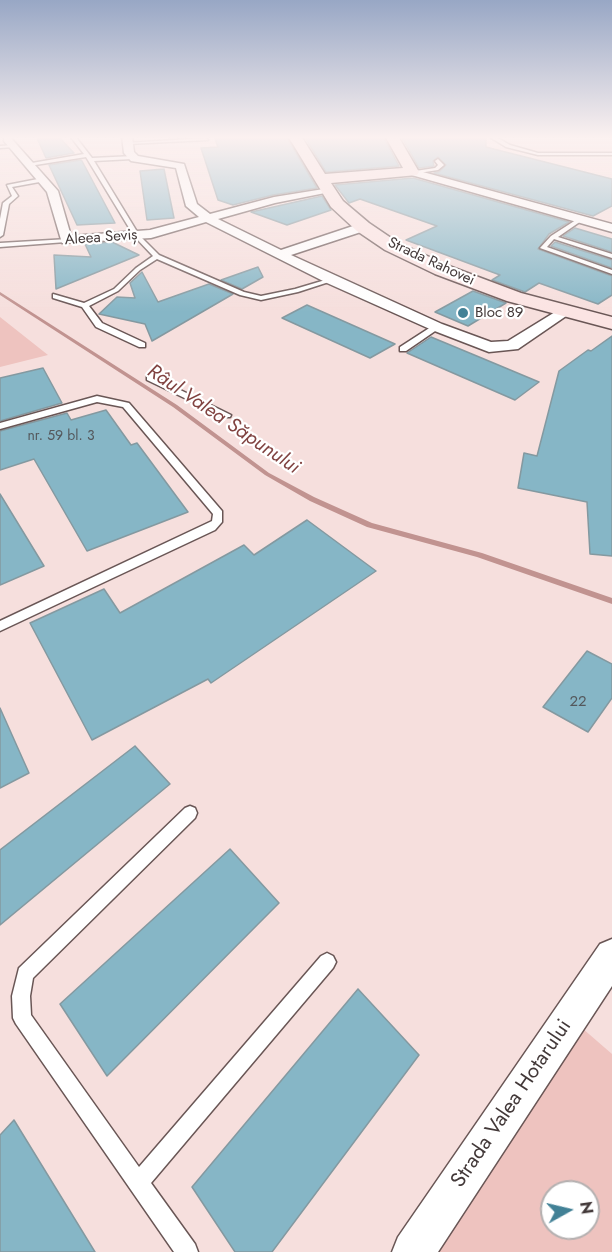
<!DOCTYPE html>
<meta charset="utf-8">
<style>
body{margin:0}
#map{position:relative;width:612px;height:1252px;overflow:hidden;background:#f6dfdd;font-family:Jost,sans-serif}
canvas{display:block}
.north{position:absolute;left:540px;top:1180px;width:60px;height:60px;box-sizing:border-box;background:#fff;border:2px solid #b4b0b0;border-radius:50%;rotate:82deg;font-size:16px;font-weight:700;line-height:24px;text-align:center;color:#433939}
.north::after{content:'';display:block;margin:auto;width:21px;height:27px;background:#428196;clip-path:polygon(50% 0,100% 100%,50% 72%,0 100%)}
</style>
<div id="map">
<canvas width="612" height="1252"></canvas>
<div class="north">N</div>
</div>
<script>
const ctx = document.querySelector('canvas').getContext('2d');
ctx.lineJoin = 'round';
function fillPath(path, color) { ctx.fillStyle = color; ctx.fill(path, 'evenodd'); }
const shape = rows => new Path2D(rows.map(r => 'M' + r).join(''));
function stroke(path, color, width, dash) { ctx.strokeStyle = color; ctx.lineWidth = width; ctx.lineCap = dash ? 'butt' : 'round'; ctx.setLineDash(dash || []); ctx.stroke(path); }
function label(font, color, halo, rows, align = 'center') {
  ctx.font = font + ' Jost,sans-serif'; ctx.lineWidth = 4.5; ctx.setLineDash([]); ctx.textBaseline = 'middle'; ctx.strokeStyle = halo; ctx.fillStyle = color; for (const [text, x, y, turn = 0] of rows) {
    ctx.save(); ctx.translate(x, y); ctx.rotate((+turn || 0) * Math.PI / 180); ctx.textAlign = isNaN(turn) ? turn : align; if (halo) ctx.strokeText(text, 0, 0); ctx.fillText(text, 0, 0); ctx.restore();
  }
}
fillPath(shape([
 [0,317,48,355,0,367],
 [582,1028,612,1054,612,1252,437,1252],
 [552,1192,588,1192,588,1228,552,1228]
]), '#eec3bf');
fillPath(shape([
 [0,292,177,405,269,473,314,497,372,523,482,553,612,598,612,604,477,557,367,527,310,501,265,475,173,407,0,295,0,292]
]), '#c19390');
const building = shape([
 [36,136,58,136,74,153,46,158,36,136],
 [214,136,286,136,317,188,273,195,233,205,218,200,201,148,218,147,214,136],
 [304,136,383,136,399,166,326,172,304,136],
 [401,136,486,136,486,147,612,179,612,206,593,216,434,173,439,172,446,165,438,157,433,161,434,166,419,168,401,136],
 [81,160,82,161,115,223,77,225,49,165,81,160],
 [164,169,174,218,147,220,140,171,164,169],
 [413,178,569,222,549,234,538,249,612,276,612,295,598,304,539,283,525,292,492,280,500,275,406,240,437,226,360,199,349,203,335,185,413,178],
 [322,196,331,210,287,225,251,212,322,196],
 [575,228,612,239,612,252,563,236,575,228],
 [112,242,139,255,56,289,54,255,91,257,85,244,112,242],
 [555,242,612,260,612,268,551,246,555,242],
 [258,267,263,277,242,289,221,280,258,267],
 [142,272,158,302,209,284,233,294,152,341,145,324,99,314,117,297,135,298,130,283,142,272],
 [473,291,506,303,468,326,435,312,473,291],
 [307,305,395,344,370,358,282,318,307,305],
 [612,336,612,556,590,554,587,502,518,488,524,453,537,456,559,371,588,350,591,351,612,336],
 [431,337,484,359,539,382,515,400,407,353,431,337],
 [43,368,62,403,0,421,0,378,43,368],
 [106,410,131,445,137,443,188,512,87,551,34,459,0,470,0,431,67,413,71,420,106,410],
 [0,494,44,566,0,585,0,494],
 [307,520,376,571,211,683,208,679,92,740,30,623,104,589,120,613,244,545,254,555,307,520],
 [587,651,612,664,612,698,588,732,543,707,587,651],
 [0,708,29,773,0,788,0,708],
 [135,746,170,784,0,925,0,850,135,746],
 [230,849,279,903,107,1076,60,1004,230,849],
 [358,989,419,1055,272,1252,235,1252,192,1187,358,989],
 [14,1120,95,1252,0,1252,0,1135,14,1120]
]);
fillPath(building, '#86b6c6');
stroke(building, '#8499a0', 1.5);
const lane = shape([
 [70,136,75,136,92,158,134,156,132,159,94,161,139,235,159,255,244,292,261,296,295,289,332,278,335,280,298,292,261,300,240,295,157,259,140,270,118,291,89,306,102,323,145,343,145,347,139,347,96,327,82,307,53,298,53,294,84,303,114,289,136,268,153,256,134,236,86,157,29,166,26,164,84,154,70,136],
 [488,136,494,136,510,145,538,153,612,153,612,155,538,155,506,147,488,136],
 [206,138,208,140,128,144,126,143,206,138],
 [14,145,14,147,0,148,0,146,14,145],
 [438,159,444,165,438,170,412,174,409,172,435,168,438,165,435,161,438,159],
 [43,178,45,181,12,187,18,196,9,204,3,235,0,237,0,219,3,203,12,196,7,185,43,178],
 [579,218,584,219,558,237,612,254,612,258,554,239,547,247,612,270,612,274,540,248,551,236,579,218],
 [68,239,68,241,66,242,0,247,0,243,68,239],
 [434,325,441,327,406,351,400,351,400,347,434,325],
 [147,374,153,374,154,377,231,415,230,417,224,417,147,380,147,374],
 [97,396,129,403,222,511,222,522,215,530,0,631,0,621,212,521,213,514,123,407,97,402,0,429,0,423,97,396],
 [190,806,195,808,197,813,195,818,33,978,30,996,31,1015,139,1167,321,956,327,953,333,956,336,962,333,968,151,1183,195,1244,198,1252,174,1252,16,1024,13,1018,12,996,19,968,185,808,190,806]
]);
const street = shape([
 [122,136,132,136,134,152,138,156,184,164,197,204,210,214,274,197,330,188,330,192,275,203,218,219,281,250,359,224,367,224,367,230,291,255,442,324,491,342,508,341,560,309,570,309,572,312,518,349,489,352,432,330,327,283,206,222,151,238,62,243,47,192,4,141,4,137,10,137,58,191,71,236,150,230,199,217,186,206,176,168,131,161,124,153,122,136],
 [412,169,612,224,612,232,408,174,408,170,412,169],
 [612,939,612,986,438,1252,392,1252,398,1237,600,944,612,939]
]);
const secondary = shape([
 [288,136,301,136,325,174,403,168,385,136,398,136,419,172,417,175,331,183,343,201,369,223,397,242,449,266,521,293,612,317,612,329,507,301,435,274,385,250,357,231,331,207,288,136]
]);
stroke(lane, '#695655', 3);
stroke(street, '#695655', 3);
stroke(secondary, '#695655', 3);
fillPath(lane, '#fff');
fillPath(street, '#fff');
fillPath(secondary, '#fbe4e3');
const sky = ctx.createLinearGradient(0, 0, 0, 312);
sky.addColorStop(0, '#98a7c5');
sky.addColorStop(0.44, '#fbf1f0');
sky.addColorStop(1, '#fbf1f000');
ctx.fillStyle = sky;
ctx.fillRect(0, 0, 612, 312);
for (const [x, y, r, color] of [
 [463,313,6,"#428196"]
]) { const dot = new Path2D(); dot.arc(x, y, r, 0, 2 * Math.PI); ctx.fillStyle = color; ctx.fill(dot); stroke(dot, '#fff', 2); }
label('14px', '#54585c', null, [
 ["nr. 59 bl. 3",61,437]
]);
label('15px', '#433939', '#fff', [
 ["Aleea Seviș",101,238,-4],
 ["Strada Rahovei",431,262,25]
]);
label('15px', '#433939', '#fff', [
 ["Bloc 89",475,313]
], 'left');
label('15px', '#54585c', null, [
 ["22",578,702]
]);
label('italic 20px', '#814341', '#fff', [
 ["Râul Valea Săpunului",223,420,34]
]);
label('21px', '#433939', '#fff', [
 ["Strada Valea Hotarului",512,1104,-56]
]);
</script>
